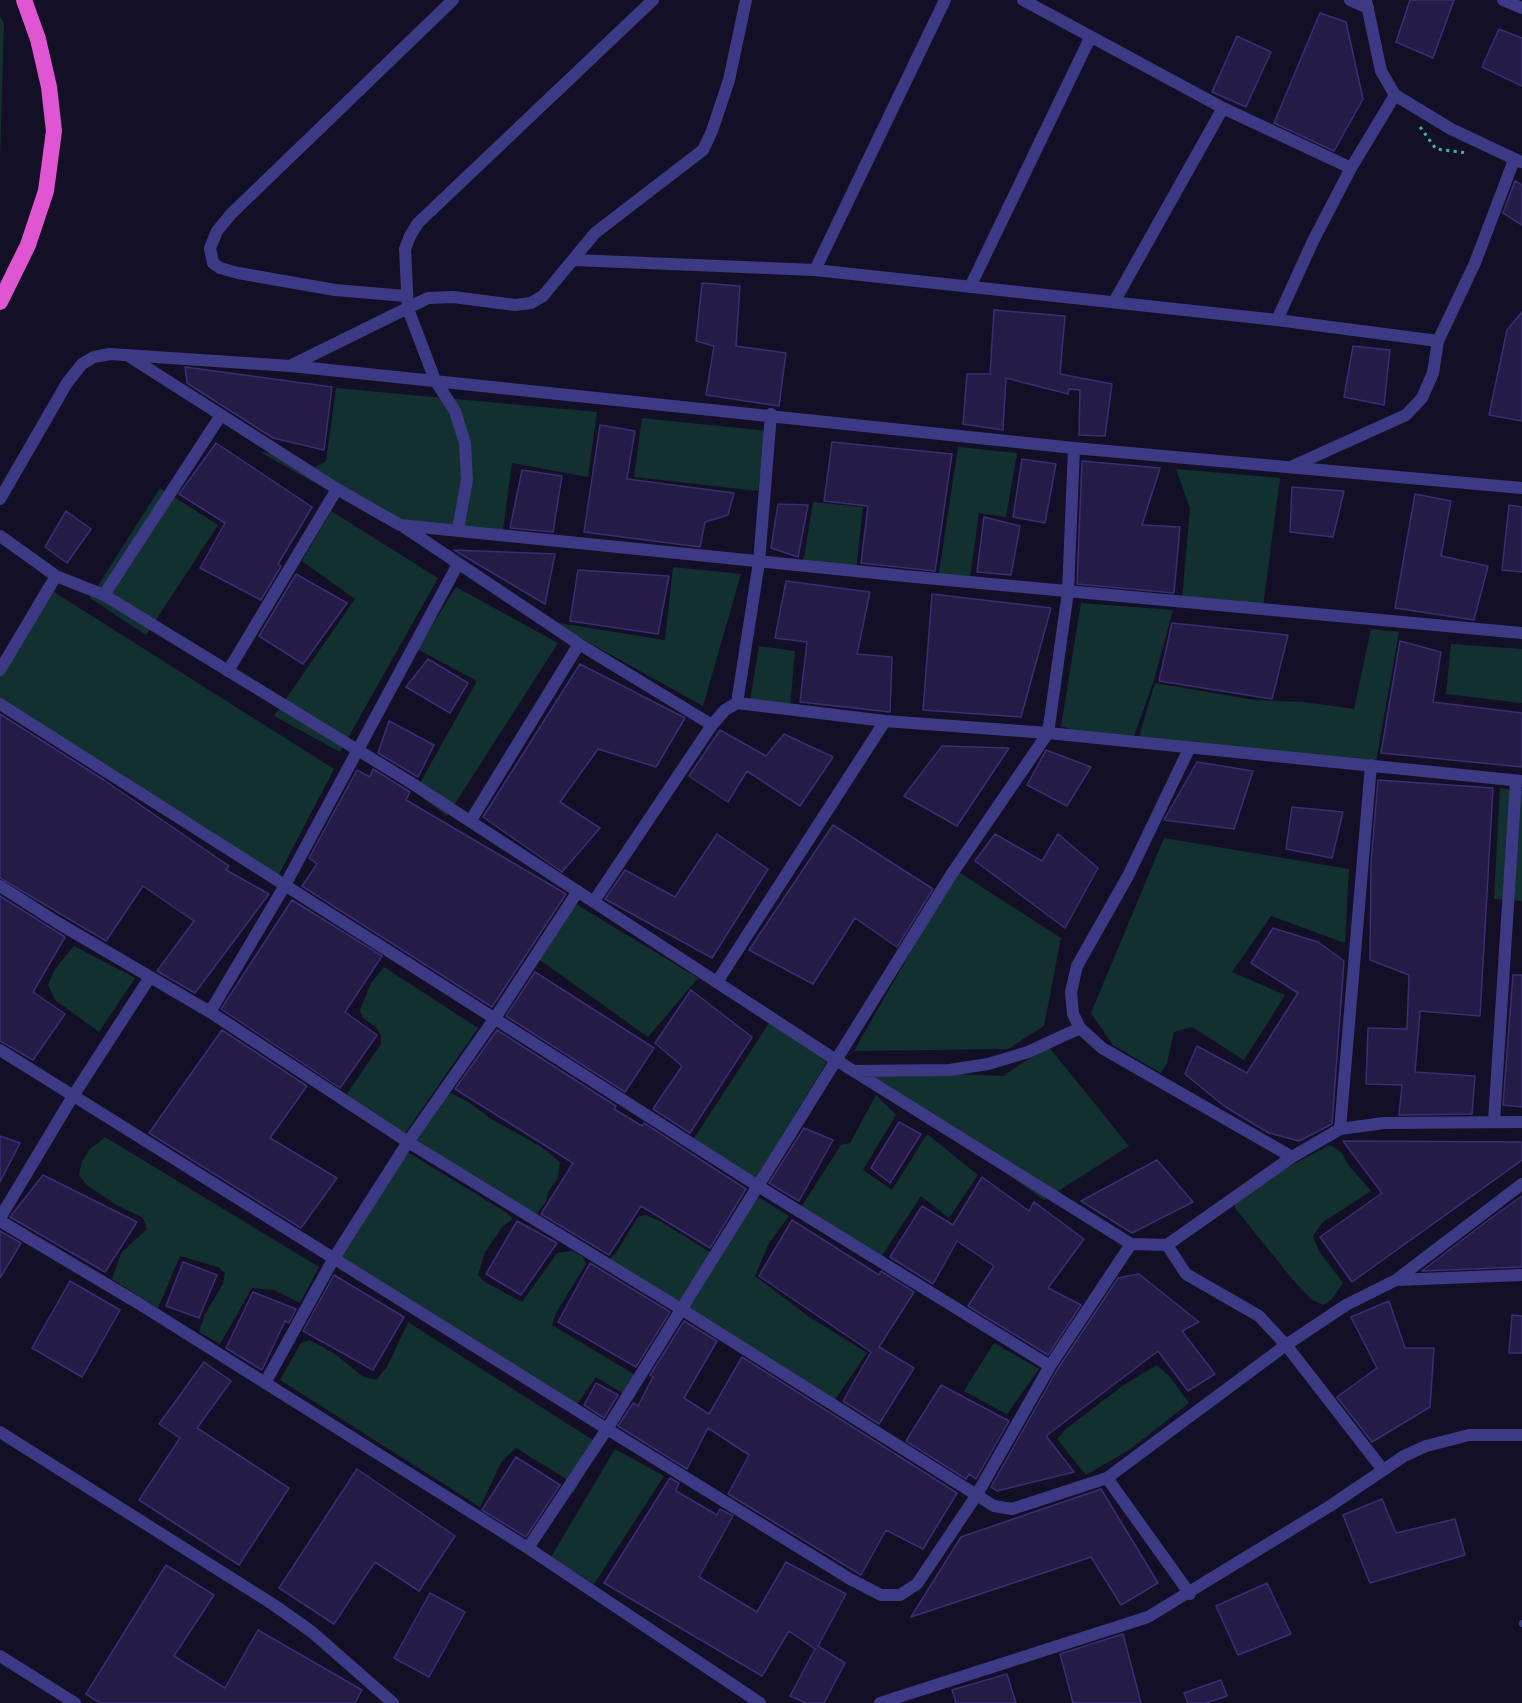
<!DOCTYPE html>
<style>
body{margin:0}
canvas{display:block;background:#130f26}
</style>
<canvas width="1522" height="1703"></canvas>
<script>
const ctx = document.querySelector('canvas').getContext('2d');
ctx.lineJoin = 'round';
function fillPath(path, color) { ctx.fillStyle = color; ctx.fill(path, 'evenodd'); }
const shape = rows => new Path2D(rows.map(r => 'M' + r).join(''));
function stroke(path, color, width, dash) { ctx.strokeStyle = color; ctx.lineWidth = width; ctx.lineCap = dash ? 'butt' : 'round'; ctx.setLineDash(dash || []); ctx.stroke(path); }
fillPath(shape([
 [0,16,4,23,0,160],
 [336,388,597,412,588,477,512,463,503,530,377,518,260,452,288,455,315,467,326,461],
 [642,418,767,431,758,491,634,477],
 [958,447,1017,453,1006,517,979,513,969,584,938,579],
 [1176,469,1280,478,1263,607,1182,600,1190,508],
 [160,488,218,525,146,635,90,598],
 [813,502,863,507,856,571,803,564],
 [331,511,438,578,340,752,274,716,355,599,302,561],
 [673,567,741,574,703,706,552,622,665,640],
 [43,585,334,769,274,884,0,701,0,662],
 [456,587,558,643,447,816,415,792,477,681,417,649],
 [1081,603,1173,610,1154,680,1133,739,1085,734,1061,726],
 [1371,629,1399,632,1376,761,1138,740,1155,683,1254,700,1304,702,1354,709],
 [1451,644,1522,649,1522,703,1446,694],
 [759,646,795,651,790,709,750,702],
 [1500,788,1522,791,1522,901,1494,899],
 [1164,838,1349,869,1345,943,1271,916,1232,972,1285,995,1244,1060,1192,1027,1174,1032,1167,1063,1161,1073,1113,1045,1091,1013],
 [957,871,1061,938,1044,1026,1008,1049,854,1051],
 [576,904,698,978,648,1037,540,960],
 [74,946,135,978,99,1032,55,1000,48,985,55,969],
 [384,967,478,1028,402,1138,344,1098,381,1044,381,1035,376,1027,363,1018,360,1010,371,983],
 [769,1023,828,1060,753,1183,691,1143],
 [1048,1046,1129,1146,1044,1200,859,1070,1003,1076],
 [445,1090,470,1103,491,1119,540,1146,560,1162,558,1178,548,1192,546,1202,533,1218,410,1143],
 [876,1095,896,1115,863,1170,892,1190,927,1134,978,1175,949,1218,921,1196,879,1260,800,1209,841,1145,850,1143],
 [105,1137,319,1267,300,1303,274,1290,252,1288,220,1344,199,1332,205,1314,223,1284,225,1273,218,1267,180,1256,158,1308,112,1279,121,1253,147,1229,143,1218,115,1204,87,1185,79,1175,82,1161,90,1149],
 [1330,1145,1341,1152,1350,1167,1371,1191,1323,1222,1313,1236,1319,1251,1343,1283,1331,1300,1323,1305,1311,1299,1293,1280,1235,1208,1235,1195],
 [404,1150,507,1213,513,1219,503,1226,485,1252,478,1275,485,1282,522,1302,557,1253,572,1251,582,1256,586,1264,556,1313,552,1325,642,1379,632,1399,596,1377,574,1409,335,1264],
 [755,1195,789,1216,769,1243,755,1276,808,1316,867,1353,834,1401,687,1309],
 [645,1215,660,1221,713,1254,681,1306,609,1259,616,1253,638,1217],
 [408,1322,599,1444,573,1494,565,1478,516,1448,502,1461,480,1507,280,1380,301,1343,310,1340,335,1354,362,1376,376,1380,387,1367],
 [994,1343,1039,1369,1007,1414,964,1391],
 [1157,1365,1170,1377,1189,1403,1129,1450,1086,1475,1057,1439,1066,1429,1122,1386],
 [615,1449,664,1476,594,1584,551,1557]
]), '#12302f');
const building = shape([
 [1410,0,1454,0,1433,58,1396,42,1410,0],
 [1320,13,1346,22,1363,99,1334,151,1274,123,1320,13],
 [1499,29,1522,38,1522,86,1482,67,1499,29],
 [1237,36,1271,52,1246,107,1212,92,1237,36],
 [1515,181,1522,185,1522,225,1503,213,1515,181],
 [702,283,740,286,736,346,786,353,779,406,706,395,714,346,696,341,702,283],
 [994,310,1065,316,1060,374,1112,384,1105,436,1079,435,1080,390,1069,389,1068,394,1006,378,1003,430,963,424,967,374,990,374,994,310],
 [1522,312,1522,421,1489,415,1507,330,1522,312],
 [1353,346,1390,350,1384,405,1344,397,1353,346],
 [185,367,332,387,324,450,273,438,187,383,185,367],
 [600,425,635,431,627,479,734,493,728,515,705,522,700,547,584,532,600,425],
 [832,442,952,454,935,571,861,563,868,506,824,501,832,442],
 [216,443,312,507,278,564,281,566,261,600,200,568,225,523,179,494,216,443],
 [1022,459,1056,464,1045,523,1013,517,1022,459],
 [1082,461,1160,468,1142,525,1180,527,1174,593,1077,584,1082,461],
 [522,470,562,476,553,532,510,528,522,470],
 [1292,487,1344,491,1333,537,1290,532,1292,487],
 [1415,494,1451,501,1441,556,1488,566,1474,620,1395,608,1415,494],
 [778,504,808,505,798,557,771,548,778,504],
 [1509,505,1522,507,1522,572,1502,570,1509,505],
 [66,511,91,529,67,563,45,547,66,511],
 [984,517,1020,526,1011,575,977,572,984,517],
 [454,550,555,554,545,604,454,550],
 [578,570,669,576,658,634,570,621,578,570],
 [296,574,347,603,303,664,259,636,296,574],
 [786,581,870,592,857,654,892,657,890,712,800,702,807,642,775,638,786,581],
 [932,594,1051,608,1021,717,923,710,932,594],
 [1172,623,1288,635,1272,699,1159,681,1172,623],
 [1400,641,1441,652,1433,702,1522,713,1522,767,1381,753,1400,641],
 [428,659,468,683,450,713,406,687,428,659],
 [580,664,685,718,656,767,598,749,560,802,600,828,562,872,483,817,580,664],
 [0,714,104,780,229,866,226,870,269,894,195,993,157,971,194,921,143,886,106,941,0,878,0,714],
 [389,721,434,745,418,777,378,753,389,721],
 [720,730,766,756,784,734,833,757,800,806,747,771,728,802,689,776,720,730],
 [942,746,1009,748,957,826,904,796,942,746],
 [1046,750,1091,767,1067,806,1027,785,1046,750],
 [1197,762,1253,771,1234,829,1164,820,1197,762],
 [373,769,410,792,406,800,566,894,492,1007,302,886,317,864,309,858,357,770,370,777,373,769],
 [1378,780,1493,788,1480,1016,1420,1011,1415,1072,1475,1076,1472,1114,1399,1115,1402,1085,1366,1084,1368,1028,1407,1029,1409,975,1370,960,1371,863,1378,780],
 [1292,807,1343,812,1332,858,1286,849,1292,807],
 [833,825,933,889,897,947,855,918,813,984,749,950,833,825],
 [717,834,768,869,712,958,605,899,625,870,675,897,717,834],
 [995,834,1042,861,1058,834,1098,868,1065,928,975,861,995,834],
 [0,896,65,937,33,992,65,1014,33,1060,0,1041,0,896],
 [292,900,382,956,345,1012,377,1035,340,1088,221,1009,292,900],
 [1273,928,1318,942,1344,961,1332,1124,1299,1141,1269,1133,1224,1106,1185,1074,1197,1046,1247,1073,1298,993,1251,963,1273,928],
 [535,972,654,1048,625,1092,506,1016,535,972],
 [1513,975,1522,975,1522,1107,1503,1105,1513,975],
 [691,990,752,1037,690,1133,653,1109,682,1066,655,1043,691,990],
 [222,1030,307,1086,270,1138,337,1178,301,1228,149,1133,222,1030],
 [497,1030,616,1106,614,1109,642,1126,644,1123,746,1189,710,1248,641,1206,609,1255,541,1214,573,1163,455,1089,497,1030],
 [899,1122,921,1134,890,1183,871,1168,899,1122],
 [804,1128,833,1140,799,1201,769,1183,804,1128],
 [0,1136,20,1143,0,1182,0,1136],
 [1343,1141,1522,1142,1522,1160,1352,1282,1320,1237,1382,1193,1343,1141],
 [1157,1160,1193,1202,1132,1233,1081,1201,1157,1160],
 [43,1175,137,1222,105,1272,10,1217,43,1175],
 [982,1177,1029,1211,1034,1202,1084,1239,1048,1288,1081,1305,1048,1355,968,1306,994,1266,957,1241,933,1284,890,1257,922,1206,953,1225,982,1177],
 [1522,1196,1522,1267,1422,1271,1487,1221,1522,1196],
 [792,1220,879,1275,881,1271,914,1292,879,1347,914,1368,879,1424,843,1401,871,1352,759,1276,792,1220],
 [517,1221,557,1243,521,1295,486,1274,517,1221],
 [0,1231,21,1243,0,1278,0,1231],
 [183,1262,217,1275,199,1318,166,1306,183,1262],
 [590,1263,670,1312,636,1367,558,1322,590,1263],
 [1139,1274,1199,1322,1182,1331,1215,1374,1188,1391,1158,1351,1046,1436,1074,1472,997,1491,991,1487,1057,1370,1118,1278,1139,1274],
 [334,1275,404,1317,373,1370,303,1331,334,1275],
 [70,1281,120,1310,82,1377,32,1348,70,1281],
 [253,1292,296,1309,289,1323,285,1321,262,1370,226,1348,253,1292],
 [1389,1301,1405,1348,1434,1348,1430,1407,1372,1442,1337,1397,1377,1368,1351,1317,1389,1301],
 [1512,1315,1522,1316,1522,1353,1509,1353,1512,1315],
 [684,1321,717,1341,684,1398,709,1414,742,1357,957,1493,923,1549,886,1530,861,1575,728,1494,749,1455,708,1428,687,1469,618,1426,633,1403,638,1406,653,1377,650,1375,684,1321],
 [204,1362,231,1381,197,1428,289,1488,239,1565,139,1500,180,1438,159,1424,204,1362],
 [596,1383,618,1395,604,1418,584,1405,596,1383],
 [941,1385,1009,1421,976,1479,969,1474,966,1479,906,1441,941,1385],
 [516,1457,560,1485,526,1537,482,1510,516,1457],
 [357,1469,455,1536,419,1591,375,1562,334,1624,279,1588,357,1469],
 [670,1478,679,1483,676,1491,717,1515,720,1509,733,1516,699,1577,757,1612,786,1562,846,1594,818,1646,845,1663,824,1703,806,1703,790,1696,815,1649,789,1631,762,1676,604,1583,670,1478],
 [1101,1489,1158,1583,1121,1605,1091,1557,911,1617,961,1537,1101,1489],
 [1382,1499,1396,1533,1455,1519,1465,1555,1370,1583,1343,1515,1382,1499],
 [166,1565,214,1595,174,1656,225,1688,258,1630,362,1690,355,1703,100,1703,86,1694,166,1565],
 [1267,1583,1291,1634,1238,1655,1216,1606,1267,1583],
 [430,1593,465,1612,429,1677,394,1658,430,1593],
 [1123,1634,1141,1703,1073,1703,1060,1654,1123,1634],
 [1007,1674,1016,1703,956,1703,952,1690,1007,1674],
 [1221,1680,1227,1696,1206,1703,1188,1703,1184,1693,1221,1680]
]);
fillPath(building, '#241b47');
stroke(building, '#3b2d73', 1.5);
stroke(shape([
 [1420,127,1436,149,1468,153]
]), '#2fb8b0', 3, [3, 4.5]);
stroke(shape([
 [1522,1623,1522,1624]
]), '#3d3a85', 6);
stroke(shape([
 [1023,0,1223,108,1351,168],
 [1350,0,1368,8],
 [1366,0,1381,71,1395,95,1451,129,1521,162],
 [1503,0,1522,8],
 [574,260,815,270,1277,320,1438,341],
 [815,270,945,0],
 [970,287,1090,38],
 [406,296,335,290,238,273,220,268,213,263,210,248,217,231,231,214,453,0],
 [1114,302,1223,108],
 [1277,320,1313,241,1351,168,1395,95],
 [127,355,337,489,400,525,915,577,1522,633],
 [292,365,428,298,453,297,515,305,531,303,543,296,595,233,703,150,712,131,729,80,746,0],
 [1293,466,1406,415,1422,398,1433,373,1438,341,1475,263,1514,160],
 [0,499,67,383,82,364,94,357,110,354,291,366,1074,448],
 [401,525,579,644,712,725],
 [458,529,467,480,465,443,455,411,435,380,408,309,405,249,410,236,418,223,653,0],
 [0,536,56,576,104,595,410,782,836,1060,1131,1244],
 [104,595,221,415],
 [0,670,56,576],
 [228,671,337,489],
 [737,703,759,562,771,414],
 [0,704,758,1186,1050,1366,1131,1244,1167,1245,1292,1157,1340,1129,1384,1123,1522,1122],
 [1189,749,1128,876,1077,966,1071,992,1073,1014,1080,1028,1102,1048,1292,1157],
 [471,820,579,644],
 [0,886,58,923,210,1012,408,1142,681,1309,994,1506,1012,1509,1107,1478,1286,1345,1383,1470],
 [594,901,712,725,725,710,737,703,885,721,1048,733,1522,781],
 [717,982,885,721],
 [210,1012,284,887,458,564],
 [0,1050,607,1429,850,1579,881,1595,900,1595,917,1584,976,1496,1050,1366],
 [853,1071,950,1070,988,1064,1028,1052,1080,1028],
 [1494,1121,1516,781],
 [1340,1129,1371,765],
 [0,1218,73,1096,150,977],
 [0,1221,138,1303,528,1548,760,1703],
 [1167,1245,1186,1274,1259,1316,1286,1345,1346,1305,1396,1280,1522,1275],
 [1396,1280,1522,1184],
 [265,1383,334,1258,408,1142,495,1018,578,891],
 [0,1432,274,1605,312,1632,393,1703],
 [1107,1478,1190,1594],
 [528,1548,607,1429,951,875,1048,733,1068,592,1074,448,1522,488],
 [0,1656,75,1703],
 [880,1703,1148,1617,1330,1506,1404,1456,1426,1446,1469,1435,1522,1435]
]), '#3d3a85', 12);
stroke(shape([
 [0,302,28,245,46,191,54,131,49,87,38,39,24,0]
]), '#e055d1', 16);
</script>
